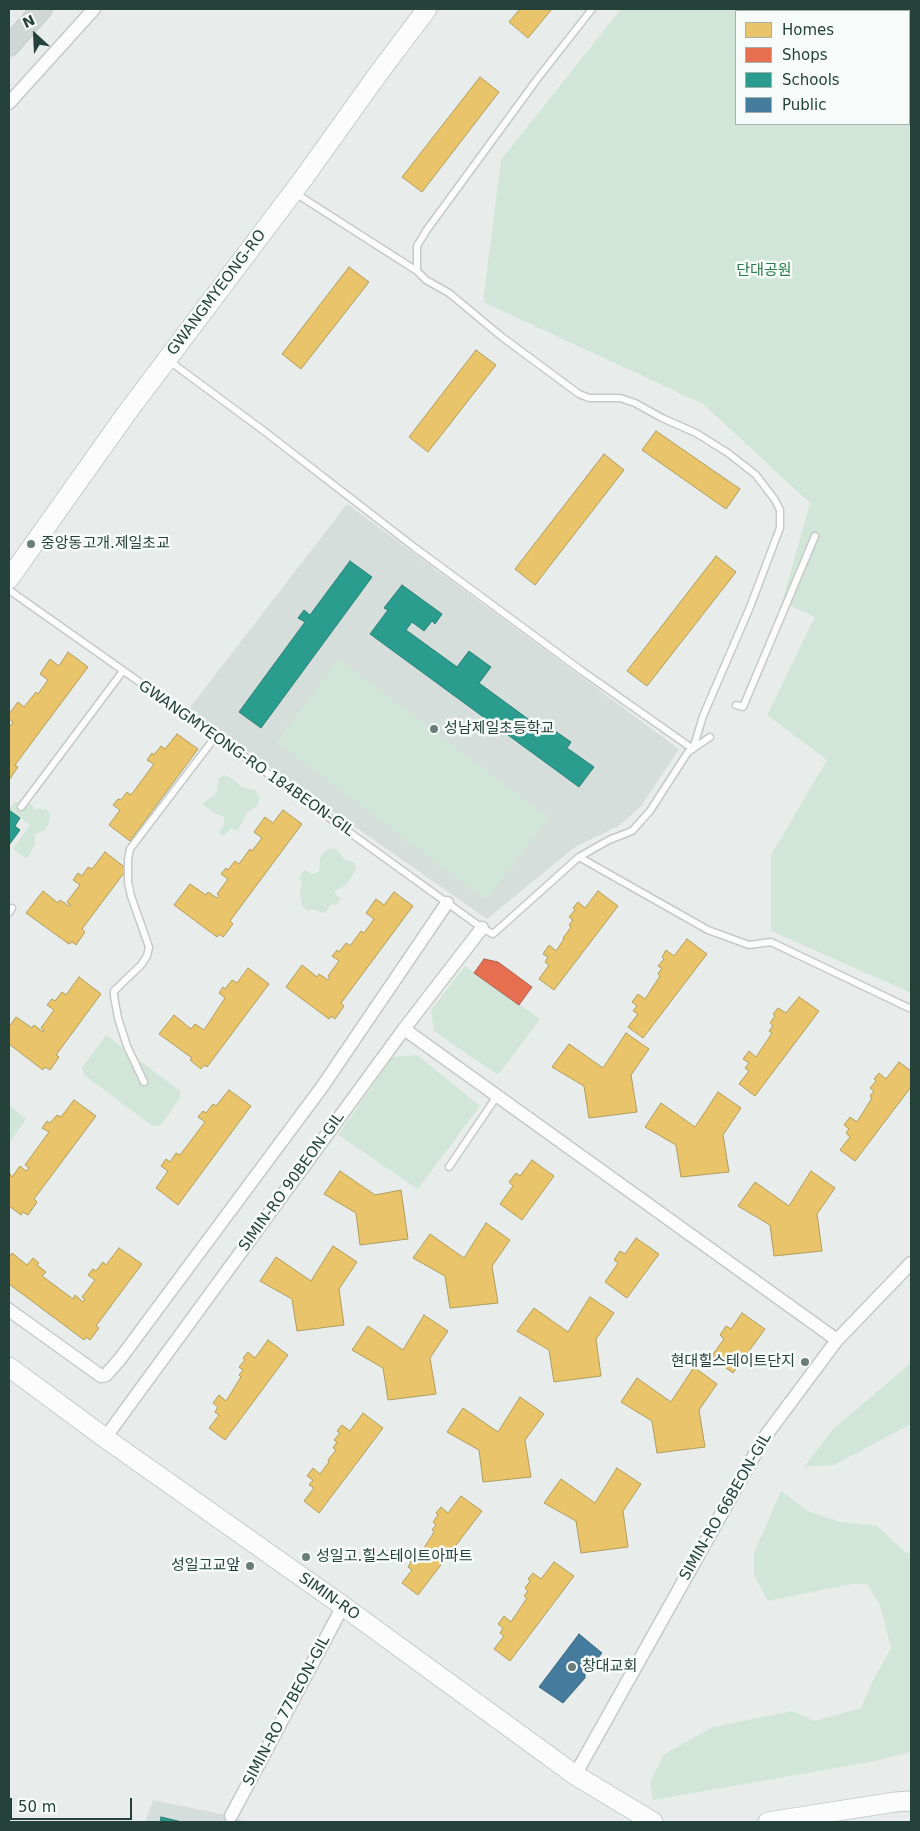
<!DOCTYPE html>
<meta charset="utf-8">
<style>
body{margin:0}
#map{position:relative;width:920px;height:1831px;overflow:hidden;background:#e8edeb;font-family:"DejaVu Sans",sans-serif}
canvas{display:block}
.frame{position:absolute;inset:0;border:10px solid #24423a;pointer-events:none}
.legend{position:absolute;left:735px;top:10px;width:175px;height:115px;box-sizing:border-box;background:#f7fbf9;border:1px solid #a3b1ad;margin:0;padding:6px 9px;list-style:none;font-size:15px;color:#24423a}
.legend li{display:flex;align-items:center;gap:10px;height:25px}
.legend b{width:25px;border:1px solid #a3b1ad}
.north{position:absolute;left:10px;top:10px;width:50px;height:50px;-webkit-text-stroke:4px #f7fbf9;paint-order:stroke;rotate:335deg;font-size:14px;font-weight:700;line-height:20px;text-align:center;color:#24423a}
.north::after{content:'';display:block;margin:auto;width:18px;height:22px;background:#24423a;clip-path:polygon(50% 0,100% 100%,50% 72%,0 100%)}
.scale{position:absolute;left:10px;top:1798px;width:122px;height:22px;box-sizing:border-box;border:2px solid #24423a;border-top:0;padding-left:6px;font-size:15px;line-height:18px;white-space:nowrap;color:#24423a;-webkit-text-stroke:4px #f7fbf9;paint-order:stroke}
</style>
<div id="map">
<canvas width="920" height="1831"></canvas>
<div class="frame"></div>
<ul class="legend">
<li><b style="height:14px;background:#e9c46a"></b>Homes</li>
<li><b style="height:14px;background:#e76f51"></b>Shops</li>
<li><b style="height:14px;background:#2a9d8f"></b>Schools</li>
<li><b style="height:14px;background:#457b9d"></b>Public</li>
</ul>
<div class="north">N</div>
<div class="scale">50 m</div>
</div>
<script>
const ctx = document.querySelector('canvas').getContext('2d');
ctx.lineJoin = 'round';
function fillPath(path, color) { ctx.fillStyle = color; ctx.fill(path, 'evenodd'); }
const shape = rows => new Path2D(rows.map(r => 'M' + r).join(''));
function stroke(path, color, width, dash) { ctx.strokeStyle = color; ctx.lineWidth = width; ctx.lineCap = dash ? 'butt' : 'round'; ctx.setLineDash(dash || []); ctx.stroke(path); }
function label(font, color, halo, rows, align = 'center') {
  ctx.font = font + ' "DejaVu Sans","Noto Sans KR",sans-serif'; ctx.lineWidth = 5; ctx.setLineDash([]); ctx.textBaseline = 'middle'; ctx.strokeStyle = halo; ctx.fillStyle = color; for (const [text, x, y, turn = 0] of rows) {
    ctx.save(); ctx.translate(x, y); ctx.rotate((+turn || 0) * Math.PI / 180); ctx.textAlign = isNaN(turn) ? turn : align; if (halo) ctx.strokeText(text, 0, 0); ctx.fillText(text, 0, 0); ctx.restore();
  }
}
fillPath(shape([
 [347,504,679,749,642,805,620,825,575,847,487,919,188,710],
 [153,1800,231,1816,246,1822,145,1822]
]), '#d6dedb');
fillPath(shape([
 [621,9,911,9,911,993,771,931,771,855,827,760,767,715,815,617,782,602,810,503,703,404,483,302,501,160],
 [736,11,909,11,909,124,736,124],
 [339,659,549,818,486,900,276,742],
 [224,775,232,778,241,787,255,790,260,799,257,806,247,813,237,831,231,828,224,836,219,832,224,824,224,817,220,815,216,814,203,805,206,801,214,796,217,790,218,779],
 [15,802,29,802,35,809,46,809,50,814,50,820,46,829,35,835,35,844,27,859,13,849,30,825,9,809],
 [330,848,337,850,344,859,354,862,356,866,355,871,346,885,335,891,335,894,341,898,336,905,331,904,327,911,323,913,313,909,309,911,302,906,300,893,302,882,299,878,304,870,312,874,319,872,320,859,323,853],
 [465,966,540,1019,498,1075,434,1031,431,1010],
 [106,1035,180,1091,180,1098,162,1124,157,1126,151,1125,84,1075,82,1068,83,1066],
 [417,1055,480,1106,418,1189,338,1135,393,1057],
 [9,1105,26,1119,9,1143],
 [911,1363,911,1425,909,1425,834,1465,804,1467,833,1429],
 [781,1491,808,1511,840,1522,877,1526,905,1552,911,1554,911,1752,870,1762,653,1800,650,1782,664,1754,713,1727,792,1711,814,1721,861,1708,872,1682,891,1648,880,1605,867,1584,851,1584,768,1601,754,1575,754,1553]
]), '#d1e6d8');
const homes = shape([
 [520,9,552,9,528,38,509,22,520,9],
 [480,77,499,92,422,192,402,177,480,77],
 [349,267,369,282,301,369,282,354,349,267],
 [476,350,496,365,428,452,409,437,476,350],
 [656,431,740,489,726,509,642,450,656,431],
 [604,454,624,470,535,585,515,569,604,454],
 [716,556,736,572,647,686,627,671,716,556],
 [68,652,88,667,15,765,18,767,9,780,9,728,13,722,9,719,9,714,18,702,24,707,36,692,38,694,48,680,40,674,50,659,59,666,68,652],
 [177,734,198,749,130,841,109,825,120,810,113,805,118,799,121,800,127,792,131,795,154,764,147,760,152,753,154,755,161,746,165,749,177,734],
 [283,810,302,824,230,921,233,924,223,937,219,934,217,937,174,905,190,884,206,895,208,892,217,898,219,896,217,894,228,879,221,874,226,868,228,870,235,861,239,864,250,849,252,851,262,838,254,832,265,817,273,823,283,810],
 [105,852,127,869,82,929,85,932,76,945,72,942,69,944,26,913,43,891,58,903,60,900,69,906,71,905,67,902,80,885,73,880,78,873,82,876,88,867,92,869,105,852],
 [598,891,618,906,554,990,539,979,549,965,545,962,548,957,543,954,549,945,556,951,564,939,563,938,571,927,569,925,573,920,569,917,575,910,573,908,578,902,585,908,598,891],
 [394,892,413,906,341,1003,344,1006,335,1019,331,1016,329,1019,286,987,302,965,317,977,319,974,328,980,330,978,328,976,339,961,332,956,337,950,339,952,346,943,350,946,361,931,364,933,374,919,366,913,376,899,384,905,394,892],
 [687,939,707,954,643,1038,628,1027,638,1014,633,1011,637,1006,632,1002,638,994,645,999,660,976,658,974,662,968,658,966,664,959,662,957,666,950,674,956,687,939],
 [248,968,269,984,207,1067,204,1065,201,1069,190,1060,192,1058,159,1034,174,1015,191,1029,195,1024,204,1030,225,998,219,993,223,987,225,989,232,980,237,983,248,968],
 [79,977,101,994,56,1055,59,1057,50,1070,45,1067,43,1070,9,1044,9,1027,16,1017,32,1028,34,1025,43,1032,44,1030,41,1028,54,1010,47,1005,52,999,55,1001,62,992,66,995,79,977],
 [799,997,819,1011,755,1096,739,1084,749,1071,745,1068,749,1063,743,1059,749,1051,756,1057,772,1033,769,1031,773,1026,770,1023,775,1016,773,1014,778,1008,786,1013,799,997],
 [626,1033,649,1049,631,1075,637,1112,589,1118,584,1086,552,1067,569,1044,603,1068,626,1033],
 [899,1062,911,1071,911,1087,855,1161,840,1150,850,1137,846,1133,849,1129,844,1125,850,1117,857,1122,872,1098,870,1096,874,1091,870,1088,876,1081,874,1079,879,1073,886,1079,899,1062],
 [229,1090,251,1106,178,1205,156,1188,168,1171,161,1166,166,1159,170,1162,176,1153,180,1155,205,1122,198,1117,203,1111,206,1113,213,1104,216,1106,229,1090],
 [718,1092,741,1108,723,1135,729,1172,681,1177,676,1145,645,1127,661,1103,695,1127,718,1092],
 [74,1100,96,1116,34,1199,37,1202,28,1215,23,1212,21,1215,9,1206,9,1172,12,1177,20,1166,26,1171,29,1168,25,1165,49,1132,42,1128,47,1121,50,1123,57,1115,61,1117,74,1100],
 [532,1160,554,1176,522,1220,500,1204,513,1186,509,1182,516,1173,520,1176,532,1160],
 [340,1171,375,1195,401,1190,408,1239,360,1245,356,1213,324,1194,340,1171],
 [811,1171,835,1188,817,1214,822,1251,774,1256,770,1225,738,1206,755,1182,789,1206,811,1171],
 [486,1223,510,1240,492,1266,498,1303,450,1308,445,1276,413,1258,430,1234,464,1258,486,1223],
 [636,1238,659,1254,627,1298,605,1282,618,1263,614,1260,620,1251,625,1254,636,1238],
 [333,1246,357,1262,339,1289,344,1325,297,1331,292,1299,260,1281,276,1257,311,1281,333,1246],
 [119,1248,142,1264,96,1326,99,1328,90,1340,86,1337,84,1340,9,1284,9,1257,12,1253,27,1265,33,1258,39,1263,37,1265,46,1272,42,1276,73,1299,75,1295,83,1302,85,1299,82,1297,95,1280,88,1275,93,1269,96,1271,103,1262,106,1265,119,1248],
 [590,1297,614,1313,596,1339,601,1376,554,1382,549,1350,517,1331,534,1308,568,1332,590,1297],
 [742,1313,765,1329,733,1373,711,1357,724,1339,720,1335,726,1326,731,1329,742,1313],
 [424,1315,448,1331,430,1358,436,1394,388,1400,383,1368,352,1350,368,1326,403,1350,424,1315],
 [268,1340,288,1355,225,1440,209,1428,219,1415,215,1412,218,1407,213,1403,219,1395,226,1401,241,1377,239,1375,243,1370,239,1367,245,1360,243,1358,248,1352,255,1358,268,1340],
 [694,1367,717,1384,699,1410,705,1447,657,1453,652,1421,621,1402,637,1378,671,1402,694,1367],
 [520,1397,544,1414,525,1440,531,1477,483,1482,479,1450,447,1432,463,1408,498,1432,520,1397],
 [363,1413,383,1428,319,1513,304,1501,314,1488,309,1485,313,1480,307,1476,313,1468,320,1474,329,1462,328,1460,336,1450,333,1448,337,1442,334,1440,340,1433,337,1431,342,1425,350,1431,363,1413],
 [617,1468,641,1484,623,1511,628,1547,581,1553,576,1521,544,1503,561,1479,595,1503,617,1468],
 [461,1496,482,1511,418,1595,402,1583,412,1570,408,1567,411,1562,406,1558,412,1550,419,1556,434,1532,432,1530,436,1525,433,1522,438,1515,436,1513,441,1507,448,1513,461,1496],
 [554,1562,574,1576,510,1661,494,1649,504,1636,500,1633,503,1628,498,1624,504,1616,511,1622,527,1598,524,1596,528,1591,525,1588,530,1581,528,1579,533,1573,541,1579,554,1562]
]);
fillPath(homes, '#e9c46a');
stroke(homes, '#ae9d5c', 1);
const shops = shape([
 [484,959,498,962,532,987,519,1005,474,973,484,959]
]);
fillPath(shops, '#e76f51');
stroke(shops, '#ac624a', 1);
const schools = shape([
 [350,561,372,577,261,728,239,712,305,622,298,618,304,610,310,615,350,561],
 [402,585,442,614,435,624,432,621,424,631,412,622,406,630,457,667,469,651,491,667,479,683,539,727,542,722,571,742,567,748,594,767,579,787,370,634,388,610,384,608,402,585],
 [9,810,20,818,15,826,20,830,9,845,9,810],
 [161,1817,182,1822,160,1822,161,1817]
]);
fillPath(schools, '#2a9d8f');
stroke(schools, '#288276', 1);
const public = shape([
 [579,1634,602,1653,585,1674,585,1678,563,1703,539,1687,579,1634]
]);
fillPath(public, '#457b9d');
stroke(public, '#3b6a7f', 1);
const service = shape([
 [295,193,417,271],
 [168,360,264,431,414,547,582,671,693,749,703,716,750,607,780,528,780,510,775,500,756,475,728,453,696,433,662,418,635,403,620,398,589,398,579,394,502,337,449,293,426,280,417,271,417,246,426,231,538,78,592,9],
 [9,590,216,736,482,928,493,934,579,857,609,840,632,831,650,811,688,752,710,737],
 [736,705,743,707,815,536],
 [21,807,123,671],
 [579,857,708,930,749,945,771,942,909,1008],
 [9,913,12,908],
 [144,1082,127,1046,118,1018,114,996,114,991,141,965,147,956,149,947,131,896,128,882,128,859,130,849,216,736],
 [449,1167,497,1096]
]);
const minor = shape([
 [9,103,94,9],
 [404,1029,837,1340],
 [9,1310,101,1376,106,1375,120,1359,322,1087,447,903],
 [105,1438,404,1029,482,928],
 [575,1775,764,1438,837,1340,911,1263],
 [231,1816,343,1606]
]);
const secondary = shape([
 [9,579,126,414,303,179,378,74,427,9],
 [9,1367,105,1438,343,1606,575,1775,653,1822],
 [768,1822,895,1802,911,1801]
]);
const primary = shape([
 [9,46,42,9]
]);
stroke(service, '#c5cac8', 9);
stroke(minor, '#c5cac8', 15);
stroke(secondary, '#c3cbc8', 21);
stroke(primary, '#c3ccc9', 22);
stroke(service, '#fcfcfc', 6);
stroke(minor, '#fcfcfc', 12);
stroke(secondary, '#fcfcfc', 19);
stroke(primary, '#cfd7d5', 20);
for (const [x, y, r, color] of [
 [31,544,5,"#697e78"],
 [434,729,5,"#697e78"],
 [805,1362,5,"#697e78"],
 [306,1557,5,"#697e78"],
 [250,1566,5,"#697e78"],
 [572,1667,5,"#697e78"]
]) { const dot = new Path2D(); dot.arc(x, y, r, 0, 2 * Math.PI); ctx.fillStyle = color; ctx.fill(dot); stroke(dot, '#f7fbf9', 2); }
label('15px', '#2d7a4b', '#f7fbf9', [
 ["단대공원",764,271]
]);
label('15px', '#24423a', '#f7fbf9', [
 ["GWANGMYEONG-RO",217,293,-53],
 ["GWANGMYEONG-RO 184BEON-GIL",246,759,35],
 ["SIMIN-RO 90BEON-GIL",292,1182,-54],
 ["SIMIN-RO 66BEON-GIL",726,1507,-60],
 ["SIMIN-RO",329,1597,35],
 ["SIMIN-RO 77BEON-GIL",287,1711,-62]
]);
label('15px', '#24423a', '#f7fbf9', [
 ["중앙동고개.제일초교",41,544],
 ["성남제일초등학교",444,729],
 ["현대힐스테이트단지",795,1362,"right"],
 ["성일고.힐스테이트아파트",316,1557],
 ["성일고교앞",240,1566,"right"],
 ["창대교회",582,1667]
], 'left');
</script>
